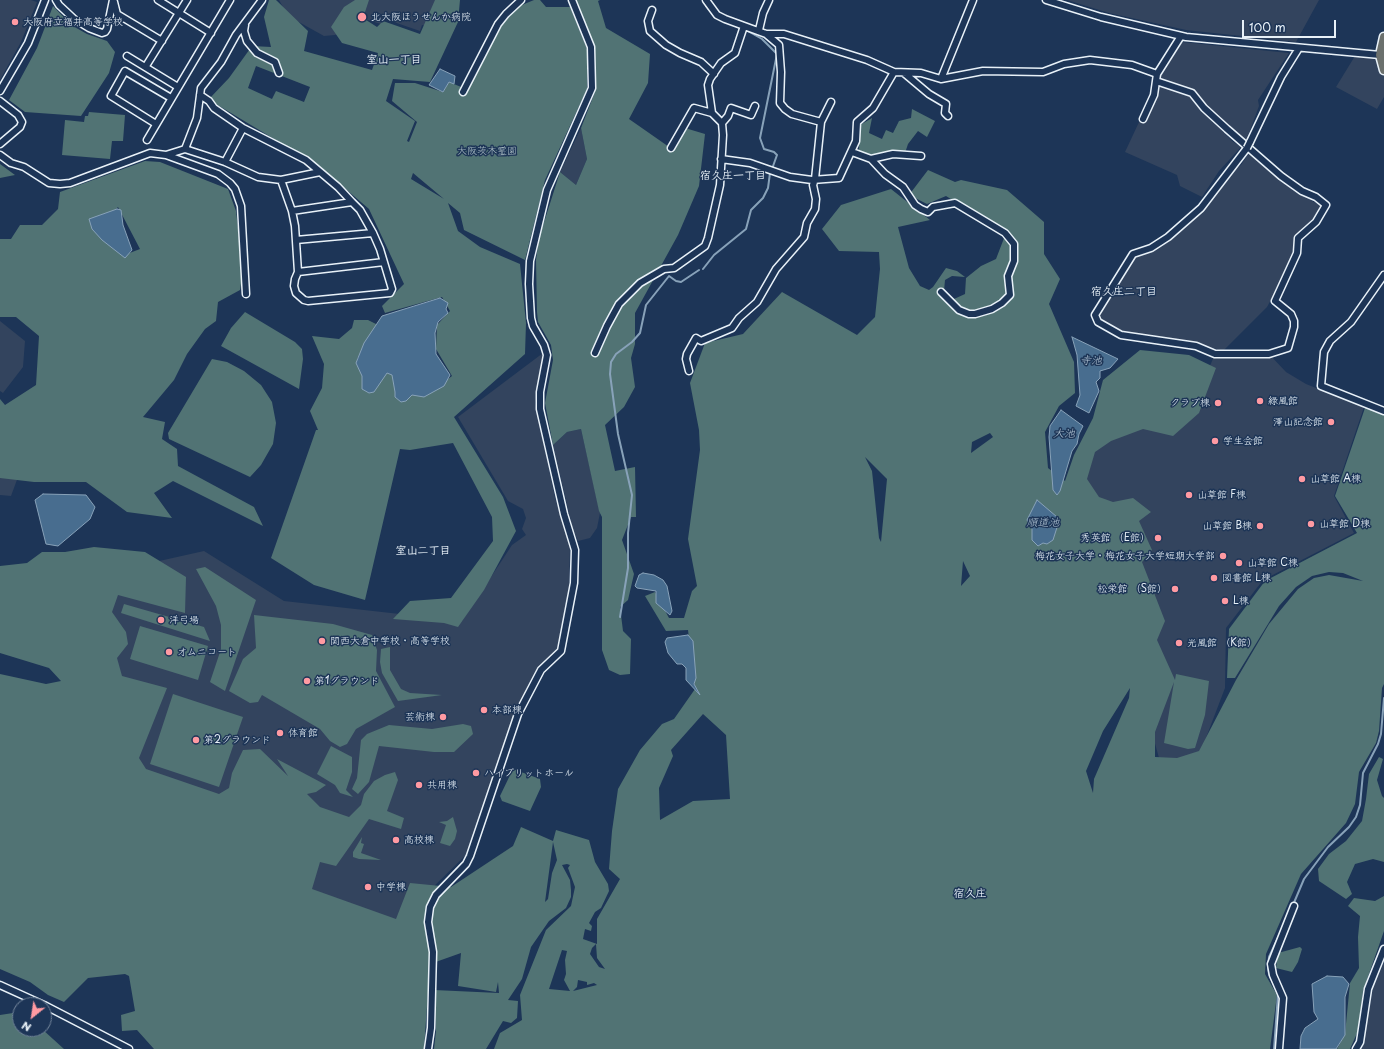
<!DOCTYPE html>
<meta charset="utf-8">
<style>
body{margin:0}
#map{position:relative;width:1384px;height:1049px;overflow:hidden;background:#1d3557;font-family:"Playpen Sans",sans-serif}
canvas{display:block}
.north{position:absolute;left:12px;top:997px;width:40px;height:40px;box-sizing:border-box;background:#1d3557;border:1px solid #6e8097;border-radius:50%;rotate:210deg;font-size:11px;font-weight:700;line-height:16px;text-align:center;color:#e8f1f8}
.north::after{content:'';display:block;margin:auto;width:14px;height:18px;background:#ff9aa2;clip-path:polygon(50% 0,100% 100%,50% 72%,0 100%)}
.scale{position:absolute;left:1242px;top:20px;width:94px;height:18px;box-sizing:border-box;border:2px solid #e8f1f8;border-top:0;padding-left:5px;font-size:12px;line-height:14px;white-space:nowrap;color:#e8f1f8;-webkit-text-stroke:3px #1d3557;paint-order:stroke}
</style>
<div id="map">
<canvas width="1384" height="1049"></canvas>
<div class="north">N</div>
<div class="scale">100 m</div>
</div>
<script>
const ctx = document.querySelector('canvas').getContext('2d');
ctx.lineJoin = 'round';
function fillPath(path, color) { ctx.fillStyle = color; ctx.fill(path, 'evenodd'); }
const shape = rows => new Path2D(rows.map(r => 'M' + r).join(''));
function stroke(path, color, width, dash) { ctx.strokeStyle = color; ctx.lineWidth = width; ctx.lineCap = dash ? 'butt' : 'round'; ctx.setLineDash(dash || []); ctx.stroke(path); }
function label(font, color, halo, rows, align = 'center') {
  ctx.font = font + ' "Playpen Sans","Klee One",sans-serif'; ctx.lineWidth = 3; ctx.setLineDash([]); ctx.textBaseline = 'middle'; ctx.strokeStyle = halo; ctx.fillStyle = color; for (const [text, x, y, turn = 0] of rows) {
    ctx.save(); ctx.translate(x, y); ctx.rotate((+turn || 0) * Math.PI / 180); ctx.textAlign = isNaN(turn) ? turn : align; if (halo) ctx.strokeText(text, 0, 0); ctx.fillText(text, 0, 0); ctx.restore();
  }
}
fillPath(shape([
 [0,0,31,0,37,2,21,42,0,80],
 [279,0,440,0,430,27,422,25,420,31,385,19,381,24,368,20,335,35,324,36,288,16],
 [1067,0,1319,0,1296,42,1186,30,1109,13],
 [1182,42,1289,53,1258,100,1259,106,1246,141,1209,111,1197,96,1161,80,1160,77],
 [1355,56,1378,60,1384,76,1384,97,1377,109,1336,87],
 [1160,86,1189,95,1232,141,1241,147,1219,171,1202,197,1180,186,1177,175,1125,152,1140,120,1156,99],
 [581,128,587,159,576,185,560,172],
 [1249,153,1294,191,1323,207,1315,221,1296,235,1294,252,1287,270,1267,307,1223,351,1195,343,1125,332,1103,322,1100,317,1100,313,1131,260,1137,255,1158,249,1198,216,1226,177,1241,165],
 [0,321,25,341,23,367,3,393,0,391],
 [543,353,542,373,535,402,555,498,570,547,569,587,557,650,539,667,515,712,468,853,387,932,291,894,88,757,101,574,204,551,284,601,462,621,512,545,526,535,522,529,526,518,523,509,508,501,458,417],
 [1215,354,1269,354,1286,372,1306,384,1364,407,1334,496,1354,533,1263,580,1226,628,1225,688,1196,764,1159,758,1084,487,1093,450,1138,408,1189,415],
 [581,429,600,513,597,528,590,538,578,541,573,530,553,445,567,432],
 [0,474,18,477,11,496,0,495],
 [1384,962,1384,1049,1360,1049,1363,1045,1373,988]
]), '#33445e');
fillPath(shape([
 [269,0,276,0,308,31,304,51,372,70,378,53,342,43,331,27,344,7,355,0,369,0,363,18,377,27,383,21,420,34,435,0,460,0,458,22,430,82,393,79,386,101,415,121,407,141,409,142,417,122,392,101,395,83,415,83,443,92,449,82,466,89,502,25,517,7,534,0,540,0,546,7,570,7,587,49,587,89,545,180,525,260,464,230,460,213,448,203,458,231,480,247,520,264,526,323,525,354,454,417,503,497,516,531,484,590,458,627,444,623,393,619,410,601,451,598,493,541,492,517,453,443,410,450,400,449,365,600,314,585,271,558,316,430,318,430,310,411,322,388,324,364,312,336,339,339,352,328,354,320,368,320,378,325,378,340,369,336,368,341,357,359,367,376,364,391,389,368,413,389,425,396,452,376,436,349,437,325,450,311,442,297,385,313,382,306,404,284,369,209,319,166,216,104,210,98,229,78,252,46,271,47,264,17],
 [256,66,310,87,304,102,276,91,272,99,248,88],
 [413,173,444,199,411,179],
 [574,0,600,0,598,1,606,28,650,54,648,83,629,119,672,149,685,128,705,134,699,186,678,235,635,313,635,344,631,358,635,387,624,407,605,425,615,471,635,467,636,517,631,517,622,540,634,574,628,600,620,607,623,631,631,639,630,674,620,675,609,670,602,650,602,517,599,511,581,429,567,432,553,445,545,403,553,360,551,345,538,322,537,312,536,260,539,238,560,172,576,185,587,159,581,128,595,92,594,45],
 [53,6,71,25,87,34,107,41,115,52,109,73,81,116,25,112,9,100,37,48],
 [912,109,935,121,927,137,918,131,908,144,905,153,874,157,859,150,860,125,872,118,869,133,882,139,886,130,893,133,899,121,911,118],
 [89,112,125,115,123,141,112,141,110,159,62,155,65,120,84,122,85,116,88,116],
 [145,161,160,162,228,189,236,211,243,270,240,290,218,302,216,321,205,329,187,354,174,380,143,417,165,422,162,439,177,449,178,466,254,507,263,526,173,481,154,493,172,518,127,512,86,482,34,482,0,478,0,399,5,405,36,385,39,336,16,317,0,317,0,239,11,239,20,225,42,225,58,209,60,192],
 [118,207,140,249,127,254,108,217],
 [0,164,15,175,0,178],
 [928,170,955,182,961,180,1007,190,1044,222,1044,254,1060,279,1049,304,1074,362,1075,393,1059,406,1045,432,1048,468,1065,481,1074,455,1093,418,1103,380,1140,350,1189,355,1216,368,1199,413,1173,436,1143,429,1111,441,1095,452,1087,479,1099,497,1113,502,1133,498,1151,512,1139,521,1152,550,1142,562,1165,621,1157,640,1175,680,1176,674,1209,681,1205,715,1195,748,1188,749,1164,743,1174,682,1155,732,1155,757,1177,758,1199,751,1236,680,1269,624,1298,589,1314,578,1329,575,1363,581,1343,573,1329,572,1312,576,1296,587,1279,606,1235,678,1227,678,1229,629,1265,581,1357,533,1335,496,1365,408,1384,414,1384,684,1382,688,1379,731,1376,743,1359,772,1355,804,1346,823,1301,874,1266,954,1265,974,1277,995,1270,1049,494,1049,500,1033,522,1020,520,995,546,930,571,906,575,887,568,868,570,865,567,864,562,865,570,880,571,890,571,897,566,908,549,921,531,947,522,979,508,1000,518,1001,517,1018,511,1023,503,1021,486,1049,434,1049,436,1031,434,990,499,993,498,982,496,992,458,986,461,953,430,964,424,1049,154,1049,137,1030,122,1031,121,1015,135,1011,129,976,125,974,88,978,64,1002,48,995,30,982,0,969,0,674,46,684,61,681,49,668,0,653,0,566,27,563,42,552,65,552,94,547,145,552,186,577,185,613,118,595,112,612,126,632,128,644,117,658,122,676,167,688,139,758,146,769,219,794,229,788,232,773,243,750,260,749,288,776,277,759,326,785,316,792,307,794,320,807,349,817,361,805,364,794,374,781,385,775,395,772,398,780,387,811,404,818,401,829,369,819,336,866,320,862,312,889,396,919,410,883,451,887,513,846,521,827,553,841,556,830,589,840,595,862,608,884,609,891,601,908,595,912,589,923,592,926,591,931,585,929,583,939,597,944,597,919,620,879,609,869,612,831,618,789,640,750,662,724,674,719,695,689,688,630,666,631,645,596,655,592,669,618,684,618,692,591,697,586,688,539,700,450,699,430,690,383,705,343,743,334,782,292,857,335,875,317,880,269,879,252,839,251,822,229,841,205,891,189,930,220,898,227,909,268,920,286,929,290,933,287,946,268,957,271,965,277,952,276,945,280,944,291,954,299,965,294,966,278,981,266,996,259,1006,233,946,196,927,204,909,195],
 [990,433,993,437,971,453,972,442],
 [865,457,887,479,881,542,879,538,872,471],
 [963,561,970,576,961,586],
 [1130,688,1129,698,1094,779,1093,793,1086,771,1103,731],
 [703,714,726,735,730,799,693,801,660,820,659,788,673,756,671,750],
 [553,842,557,860,552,873,548,899,545,902],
 [596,944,597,958,605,969,599,967,590,954,592,948],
 [562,950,567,951,565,960,566,974,564,980,570,991,549,989],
 [578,980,587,982,587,985,594,983,597,985,573,991,577,987],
 [245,312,295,342,302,349,303,359,299,389,221,346,231,328],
 [212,359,227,362,244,371,261,385,272,402,276,423,273,444,261,465,250,477,169,439,168,433],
 [205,567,256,600,225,691,210,682,221,649,221,625,216,606,196,569],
 [124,604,204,627,210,641,121,613],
 [254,615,333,624,372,635,377,650,376,671,395,707,356,729,347,744,340,747,330,741,320,729,262,695,258,702,250,703,229,691,243,659,256,648],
 [140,626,208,646,198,680,130,659],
 [390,647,390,670,401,689,410,693,442,695,398,701,382,673,380,662,381,649],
 [173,694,243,717,219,787,150,764],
 [463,724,471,726,473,734,454,752,434,752,379,746,369,782,358,794,352,789,357,778,361,740,367,734,389,725,432,729],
 [331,746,352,757,352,772,346,790,353,797,340,793,335,785,317,774],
 [1379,757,1383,759,1377,780,1382,796,1384,798,1384,862,1373,859,1355,864,1347,882,1352,894,1346,899,1319,881,1318,869,1329,854,1346,841,1362,821,1366,799,1369,774],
 [513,769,540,779,541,787,530,811,502,801,500,796],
 [453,817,457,831,455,839,450,846,440,843,446,825,439,822,447,821],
 [362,837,361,843,364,844,361,853,381,860,359,859,353,857,353,852],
 [1384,896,1384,931,1363,991,1358,1031,1350,1049,1337,1049,1345,1034,1350,983,1359,968,1358,937,1360,916,1348,906,1354,898,1375,901],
 [1300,947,1302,949,1298,962,1292,972,1276,968,1278,953],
 [13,1013,20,1015,20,1029,42,1029,64,1049,0,1049,0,1015]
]), '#517374');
const water = shape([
 [440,69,455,76,454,84,449,82,443,92,429,85,440,69],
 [117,209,121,210,123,225,132,250,125,258,102,240,92,229,89,219,117,209],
 [440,298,448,303,446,309,448,313,438,322,435,333,436,354,450,375,444,386,424,397,412,395,406,401,401,402,395,397,395,392,392,375,387,373,374,392,369,393,362,389,362,376,356,363,364,343,382,316,440,298],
 [1072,337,1118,359,1110,368,1100,371,1100,378,1096,382,1099,391,1089,413,1076,406,1080,395,1077,355,1072,337],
 [1061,410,1083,426,1079,434,1077,444,1072,451,1060,491,1057,495,1053,490,1049,437,1050,426,1061,410],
 [43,494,86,495,95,507,90,519,58,546,46,544,35,500,43,494],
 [1037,500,1057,517,1059,521,1053,540,1047,544,1043,543,1038,546,1032,540,1032,529,1027,520,1037,500],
 [643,573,654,575,663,580,667,586,672,611,670,615,656,603,656,591,637,588,635,586,639,575,643,573],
 [688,635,693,641,696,678,694,684,700,695,686,680,686,668,682,664,677,664,668,653,665,642,667,638,688,635],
 [1327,976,1343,977,1349,984,1345,997,1345,1035,1336,1049,1300,1049,1301,1036,1305,1028,1318,1019,1314,1012,1312,984,1327,976]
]);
fillPath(water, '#486d8f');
stroke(water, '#88a2b9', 1);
stroke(shape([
 [706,6,717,18,741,28],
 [746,30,762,39,777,54,760,138,764,149,774,152,777,155,772,169],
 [703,269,714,255,746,229,751,210,763,198,768,188,770,173],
 [620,617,628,568,628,533,632,495,618,434,610,374,611,362,616,354,632,342,640,333,646,305,669,276,676,281,681,282,699,270],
 [1293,905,1304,879,1328,847,1349,827,1356,817,1360,805,1363,773,1378,744,1381,734,1384,698],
 [1274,1049,1278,994,1269,974,1268,968,1269,957,1283,927]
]), '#88a2b9', 2);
const minor = shape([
 [56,0,59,5,74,19,89,28,102,33,105,32,107,29,113,0],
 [158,0,211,33],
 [706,0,717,15,725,19,766,34,784,34,867,60,894,72,921,73,941,79,983,71,1043,72,1064,64,1090,60,1132,65,1157,74],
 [1046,0,1101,17,1186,37,1380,55],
 [114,2,117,14,162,41],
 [652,10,648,21,650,31,666,45,680,53,701,62,714,74],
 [245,25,244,31,247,41,257,53,275,62,279,73],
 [759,30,763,13,769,0],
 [766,34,779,45,781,72,780,103,785,109,792,114,821,122],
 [127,56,178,87],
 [146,66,187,0],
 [904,73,929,94,946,104,945,113,948,116],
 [941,79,973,0],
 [1156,81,1192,93,1204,108,1227,129,1281,176,1302,191,1316,197,1326,205,1316,222,1298,238,1297,253,1275,301,1291,314,1294,321,1294,327,1288,348,1269,354,1215,354,1196,346,1121,335,1098,322,1095,315,1133,254,1151,248,1168,237,1201,208,1247,148],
 [0,91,28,43,45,0],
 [463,92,498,24,506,14,521,0],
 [200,95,209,101,214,108,243,128,306,160,338,187,352,202],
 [0,101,18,115,22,122,20,127,0,144],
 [1143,119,1154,95,1157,74,1181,36],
 [722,123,728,116,731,108,751,115,755,106],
 [156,124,111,96,125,71,171,98],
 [147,140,230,0],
 [1250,142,1281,77,1299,48],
 [671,148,694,108,712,113],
 [185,149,197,118,201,88,221,62,236,35,262,0],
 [852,152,871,159,885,174,903,187,915,205,921,209,928,212,933,207,955,203,1005,233,1014,244,1014,261,1008,276,1010,295,1002,303,992,309,975,314,969,314,959,310,941,292],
 [0,155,11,163,24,167,49,183,60,184,70,183,150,153,166,155,218,174,230,183,235,189,241,206,246,294],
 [166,155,185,149,225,162,258,177,281,180,320,172],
 [721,159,750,163,790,177,812,180,839,178,856,141,857,122,873,108,894,72],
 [871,159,893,154,921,156],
 [225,162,243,128],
 [281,180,292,211],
 [352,202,360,210,373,233,380,249,392,289,390,293,308,301,304,300,296,293,294,286,295,279,298,272,295,226,292,211,352,202],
 [296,240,373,233],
 [298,272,384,262],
 [1384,275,1351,322,1330,341,1324,352,1321,386,1384,411],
 [595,353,607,326,619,304,640,283,664,269,674,268,705,246,708,238,720,185,723,135,722,123,712,113,708,85,710,79,721,63,735,53,744,26],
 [689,371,686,359,687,354,696,338,701,341,732,328,739,318,757,302,776,269,804,237,807,223,815,209,816,199,813,185,815,179,821,122,831,102],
 [0,985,44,1005],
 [44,1005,129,1049],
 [428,1049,431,1028,433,952,428,922,430,907,436,895,466,864,470,856,518,714,541,670,561,651,574,583,575,550,564,514,540,409,540,392,547,355,544,345,533,326,531,318,529,284,530,261,547,190,592,88,591,47,572,0],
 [1279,1049,1283,998,1273,975,1271,964,1294,906],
 [1356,1049,1360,1042,1368,989,1384,949]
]);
const major = shape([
 [1384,37,1380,55,1384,70]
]);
stroke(minor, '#e8f1f8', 9);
stroke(major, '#e8f1f8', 11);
stroke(minor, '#1d3557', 6);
stroke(major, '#6b706d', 8);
const minorBridge = shape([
 [1247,148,1250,142]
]);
stroke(minorBridge, '#e8f1f8', 9, []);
stroke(minorBridge, '#1d3557', 6);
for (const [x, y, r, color] of [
 [362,17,5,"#ff9aa2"],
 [15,22,4,"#ff9aa2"],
 [1260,401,4,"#ff9aa2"],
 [1218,403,4,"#ff9aa2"],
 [1331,422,4,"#ff9aa2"],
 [1215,441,4,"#ff9aa2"],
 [1302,479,4,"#ff9aa2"],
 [1189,495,4,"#ff9aa2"],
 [1311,524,4,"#ff9aa2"],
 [1260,526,4,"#ff9aa2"],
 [1158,538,4,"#ff9aa2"],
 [1223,556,4,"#ff9aa2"],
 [1239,563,4,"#ff9aa2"],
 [1214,578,4,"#ff9aa2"],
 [1175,589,4,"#ff9aa2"],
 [1225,601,4,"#ff9aa2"],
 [161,620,4,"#ff9aa2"],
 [322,641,4,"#ff9aa2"],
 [1179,643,4,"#ff9aa2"],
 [169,652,4,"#ff9aa2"],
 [307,681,4,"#ff9aa2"],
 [484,710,4,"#ff9aa2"],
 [443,717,4,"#ff9aa2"],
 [280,733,4,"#ff9aa2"],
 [196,740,4,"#ff9aa2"],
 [476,773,4,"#ff9aa2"],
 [419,785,4,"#ff9aa2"],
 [396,840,4,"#ff9aa2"],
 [368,887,4,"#ff9aa2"]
]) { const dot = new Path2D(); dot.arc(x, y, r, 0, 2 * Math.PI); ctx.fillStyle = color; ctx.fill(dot); stroke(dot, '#1d3557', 1.5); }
label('10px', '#e8f1f8', '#1d3557', [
 ["北大阪ほうせんか病院",371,17],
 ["大阪府立福井高等学校",23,22],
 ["緑風館",1268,401],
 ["クラブ棟",1210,403,"right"],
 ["澤山記念館",1323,422,"right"],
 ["学生会館",1223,441],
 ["山草館 A棟",1310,479],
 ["山草館 F棟",1197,495],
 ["山草館 D棟",1319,524],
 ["山草館 B棟",1252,526,"right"],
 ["秀英館 （E館）",1150,538,"right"],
 ["梅花女子大学・梅花女子大学短期大学部",1215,556,"right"],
 ["山草館 C棟",1247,563],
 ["図書館 L棟",1222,578],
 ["松栄館 （S館）",1167,589,"right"],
 ["L棟",1233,601],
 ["洋弓場",169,620],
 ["関西大倉中学校・高等学校",330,641],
 ["光風館 （K館）",1187,643],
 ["オムニコート",177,652],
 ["第1グラウンド",315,681],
 ["本部棟",492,710],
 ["芸術棟",435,717,"right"],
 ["体育館",288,733],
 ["第2グラウンド",204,740],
 ["ハイブリットホール",484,773],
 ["共用棟",427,785],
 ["高校棟",404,840],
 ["中学棟",376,887]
], 'left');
label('10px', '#b3c5ca', '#1d3557', [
 ["大阪茨木霊園",487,151]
]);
label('bold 11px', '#e8f1f8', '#1d3557', [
 ["室山一丁目",394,60],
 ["宿久庄一丁目",733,176],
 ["宿久庄二丁目",1124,292],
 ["室山二丁目",423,551],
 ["宿久庄",970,894]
]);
label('italic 11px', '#b0c3d3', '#1d3557', [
 ["寺池",1091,361],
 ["大池",1064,434],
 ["順道池",1043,523]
]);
</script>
